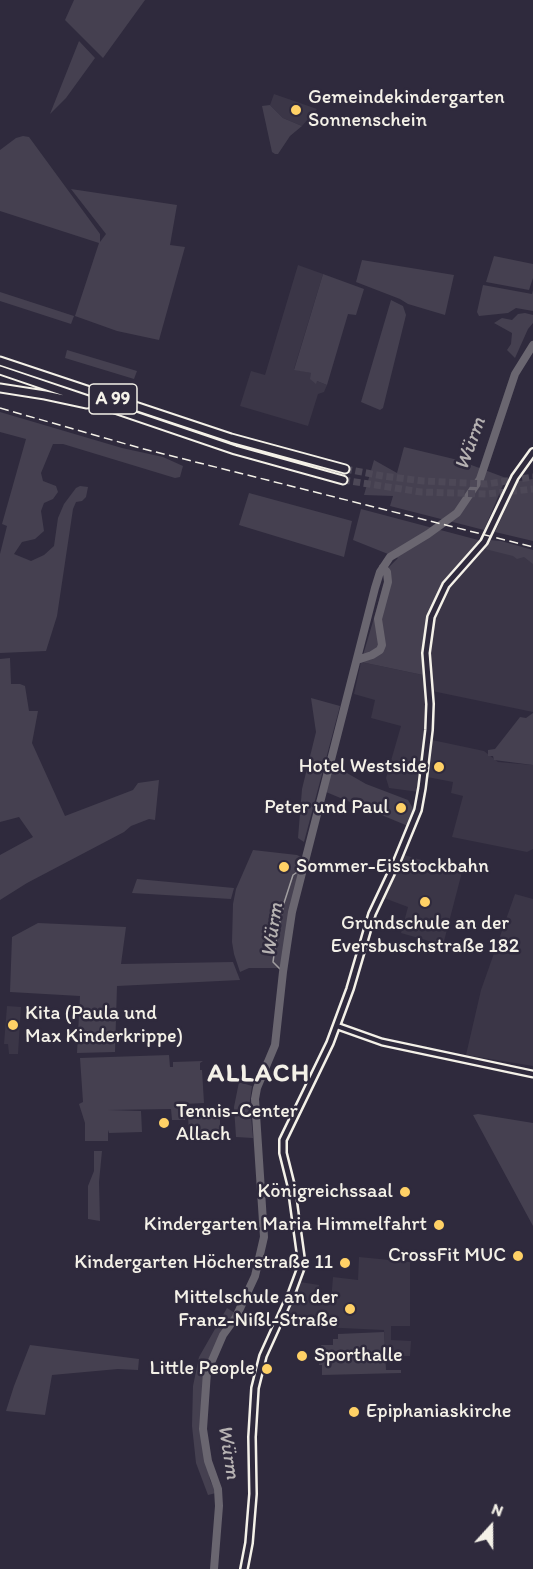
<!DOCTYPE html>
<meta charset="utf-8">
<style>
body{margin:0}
#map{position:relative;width:533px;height:1569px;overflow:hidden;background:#2f2a3d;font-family:Itim,sans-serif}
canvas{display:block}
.north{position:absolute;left:461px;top:1497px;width:60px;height:60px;-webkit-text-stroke:4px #2f2a3d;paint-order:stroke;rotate:21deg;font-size:16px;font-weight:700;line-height:24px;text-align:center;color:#f4f1e8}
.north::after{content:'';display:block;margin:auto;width:21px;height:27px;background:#f4f1e8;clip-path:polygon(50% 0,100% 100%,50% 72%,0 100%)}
</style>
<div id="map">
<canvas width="533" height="1569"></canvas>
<div class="north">N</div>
</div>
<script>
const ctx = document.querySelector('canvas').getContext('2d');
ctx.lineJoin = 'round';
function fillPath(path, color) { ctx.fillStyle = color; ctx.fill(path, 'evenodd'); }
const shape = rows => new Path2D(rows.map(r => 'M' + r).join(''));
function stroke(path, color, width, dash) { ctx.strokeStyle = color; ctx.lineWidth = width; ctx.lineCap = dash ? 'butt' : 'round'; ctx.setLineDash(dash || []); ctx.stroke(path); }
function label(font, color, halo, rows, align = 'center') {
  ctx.font = font + ' Itim,sans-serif'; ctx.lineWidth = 5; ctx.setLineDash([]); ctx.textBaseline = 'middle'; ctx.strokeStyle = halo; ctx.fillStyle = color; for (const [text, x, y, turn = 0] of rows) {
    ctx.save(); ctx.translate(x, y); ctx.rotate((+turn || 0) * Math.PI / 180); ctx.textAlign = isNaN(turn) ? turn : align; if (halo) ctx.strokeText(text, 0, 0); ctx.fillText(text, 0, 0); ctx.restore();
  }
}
fillPath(shape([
 [274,94,317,109,302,126,283,118,270,105],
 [298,265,323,274,294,369,311,373,317,381,327,385,324,392,318,394,308,426,240,406,251,371,265,375],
 [482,541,533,555,533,712,432,691,430,695,430,704,419,792,389,788,386,778,401,726,371,718,375,700,354,694,361,662,423,675,422,658,428,614,440,588],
 [432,740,484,751,498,762,533,765,533,849,527,852,452,837,463,796,451,793,453,782,427,777],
 [401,854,462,872,443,945,401,933,408,907,384,898],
 [515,894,533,899,533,1066,466,1055,481,990],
 [7,1006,21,1007,18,1054,9,1054,8,1044,4,1044],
 [359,1257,410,1262,410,1326,391,1326,391,1340,411,1341,410,1356,385,1356,384,1330,321,1327,321,1321,286,1318,300,1282,319,1285,317,1299,331,1301,333,1277,358,1280]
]), '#3b3647');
fillPath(shape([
 [74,0,145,0,103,58,65,20],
 [79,41,95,58,66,98,50,114],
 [270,105,283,118,302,126,290,136,278,154,275,154,272,152,262,106],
 [23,136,29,137,100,234,100,242,106,234,71,189,177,205,170,245,185,247,159,340,117,331,75,316,99,243,0,211,0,150,16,138],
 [494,256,533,264,533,278,529,290,486,282],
 [362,260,454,275,445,315,408,304,400,299,356,282],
 [323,274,364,289,356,315,348,314,327,385,317,381,316,384,310,379,311,373,294,370],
 [483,285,532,294,533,290,533,311,516,308,508,313,479,316,477,312],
 [0,292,74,316,71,324,0,301],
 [391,300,403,306,406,315,383,408,380,410,361,402],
 [525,313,533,315,533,323,528,329,515,358,507,350,511,344,512,333,494,323,502,318,512,320,518,314],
 [67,350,137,371,134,379,65,358],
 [0,412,122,448,163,457,183,466,180,477,175,478,63,444,53,444,41,473,43,481,56,486,58,492,53,499,44,503,41,511,44,531,35,539,22,542,14,554,31,561,44,555,54,546,58,518,64,504,76,488,80,486,88,487,86,497,82,501,76,502,73,509,57,616,46,651,0,653,0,554,7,526,2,524,26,439,0,432],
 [404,447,458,460,506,478,484,530,390,506,393,496,364,495,374,460,397,473],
 [533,479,533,541,495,532,518,481],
 [249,493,352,521,344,557,239,525],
 [361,509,482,541,440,588,428,614,422,658,423,675,361,662,389,567,398,558,353,540],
 [490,540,501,541,533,550,533,564,524,557,517,559,513,556,485,549,483,552,483,547],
 [10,658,11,684,20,684,25,686,29,711,38,711,32,743,65,816,133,790,138,783,159,780,155,820,149,819,131,826,124,832,27,883,0,900,0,855,33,837,19,817,0,822,0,659],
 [311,698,340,706,304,842,298,838,302,789,316,732],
 [533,713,533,765,494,760,493,756,488,756,488,750,495,749,520,717,526,718],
 [333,765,366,784,408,800,414,810,408,826,326,792],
 [253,850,297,855,305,859,293,901,282,968,249,968,240,972,234,954,232,942,233,904,236,889],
 [137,879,234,888,231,899,132,893],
 [38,923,126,927,121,964,233,962,240,980,117,986,115,1052,77,1053,80,996,10,992,12,937],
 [169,1055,170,1067,173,1067,173,1062,203,1061,200,1063,200,1070,202,1070,204,1103,185,1104,185,1120,172,1120,171,1109,108,1110,141,1111,142,1132,109,1133,108,1130,108,1141,85,1141,85,1123,79,1104,83,1102,80,1058],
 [239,1082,252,1086,248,1115,251,1116,253,1138,236,1137,234,1107],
 [220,1114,220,1134,189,1134,188,1115],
 [478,1114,533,1123,533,1226,473,1115],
 [94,1151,102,1151,99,1182,100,1221,88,1219,88,1186,94,1171],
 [227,1308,235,1313,219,1338,208,1362,204,1378,201,1430,210,1480,216,1493,208,1495,196,1463,192,1426,193,1386,199,1357],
 [384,1332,386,1370,401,1370,401,1373,322,1375,322,1365,319,1365,319,1361,322,1360,321,1345,333,1345,333,1339,338,1339,338,1334],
 [30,1345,139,1359,138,1370,118,1369,52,1375,45,1415,6,1411,14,1386]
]), '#454050');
stroke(shape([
 [274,950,269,947,267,940,271,935,277,934],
 [283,972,273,962,277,934,284,903,293,875,303,868]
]), '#a19ea0', 1.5);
stroke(shape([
 [357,660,372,655,380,650,382,645,378,619,388,582,387,572,383,567],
 [214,1569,219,1506,218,1489,208,1461,203,1429,207,1372,223,1335,236,1317,255,1276,264,1237,255,1099,257,1088,275,1045,283,972,292,912,375,588,380,572,390,557,428,534,457,513,480,479,515,374,533,345]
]), '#6a6670', 8);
stroke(shape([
 [345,469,383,476,423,481,487,484,533,477],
 [343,480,421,492,487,494,533,489]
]), '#4d4857', 7, [7, 3.5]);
const tertiary = shape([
 [337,1026,382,1042,533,1074]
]);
const secondary = shape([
 [244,1569,249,1543,253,1494,252,1437,255,1388,263,1356,292,1292,302,1265,291,1185,283,1153,283,1140,330,1043,350,989,372,914,397,861,418,810,422,788,429,730,430,704,426,653,431,617,446,585,484,542,515,477,533,452]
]);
const motorway = shape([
 [0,361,231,438,345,469],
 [0,370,235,450,343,480],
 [0,388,45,395,87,404]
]);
stroke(tertiary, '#f4f1e8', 9);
stroke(secondary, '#f4f1e8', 10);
stroke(motorway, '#f4f1e8', 11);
stroke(tertiary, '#2f2a3d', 4.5);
stroke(secondary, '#2f2a3d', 5);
stroke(motorway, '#2f2a3d', 7);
stroke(shape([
 [0,408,140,448,533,547]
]), '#f4f1e8', 1.5, [9, 4.5]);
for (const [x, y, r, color] of [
 [296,110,6,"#ffd166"],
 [439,767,6,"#ffd166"],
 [401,808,6,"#ffd166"],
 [284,867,6,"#ffd166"],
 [425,902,6,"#ffd166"],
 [13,1025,6,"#ffd166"],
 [164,1123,6,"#ffd166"],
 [405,1192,6,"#ffd166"],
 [439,1225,6,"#ffd166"],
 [518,1256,6,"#ffd166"],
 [345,1263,6,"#ffd166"],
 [350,1309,6,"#ffd166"],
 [302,1356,6,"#ffd166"],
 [267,1369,6,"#ffd166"],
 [354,1412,6,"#ffd166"]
]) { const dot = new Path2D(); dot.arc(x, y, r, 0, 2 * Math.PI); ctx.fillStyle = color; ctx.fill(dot); stroke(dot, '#2f2a3d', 2); }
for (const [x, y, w] of [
 [113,399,48]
]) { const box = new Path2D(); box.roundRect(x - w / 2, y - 15, w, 30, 4.5); ctx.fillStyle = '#2f2a3d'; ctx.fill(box); stroke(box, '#f4f1e8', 1.5); }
label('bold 18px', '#f4f1e8', null, [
 ["A 99",113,399]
]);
label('20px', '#f4f1e8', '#2f2a3d', [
 ["Gemeindekindergarten",308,98,"left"],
 ["Sonnenschein",308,121,"left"],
 ["Hotel Westside",427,767],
 ["Peter und Paul",389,808],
 ["Sommer-Eisstockbahn",296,867,"left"],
 ["Grundschule an der",425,924,"center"],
 ["Eversbuschstraße 182",425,947,"center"],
 ["Kita (Paula und",25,1014,"left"],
 ["Max Kinderkrippe)",25,1037,"left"],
 ["Tennis-Center",176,1112,"left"],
 ["Allach",176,1135,"left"],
 ["Königreichssaal",393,1192],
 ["Kindergarten Maria Himmelfahrt",427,1225],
 ["CrossFit MUC",506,1256],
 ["Kindergarten Höcherstraße 11",333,1263],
 ["Mittelschule an der",338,1298],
 ["Franz-Nißl-Straße",338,1321],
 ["Sporthalle",314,1356,"left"],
 ["Little People",255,1369],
 ["Epiphaniaskirche",366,1412,"left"]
], 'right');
label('italic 21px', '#b6b2b2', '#2f2a3d', [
 ["Würm",471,444,-70],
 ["Würm",273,930,-81],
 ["Würm",228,1452,81]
]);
ctx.letterSpacing = '1.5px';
label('bold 26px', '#f4f1e8', '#2f2a3d', [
 ["ALLACH",259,1074]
]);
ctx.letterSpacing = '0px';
</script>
